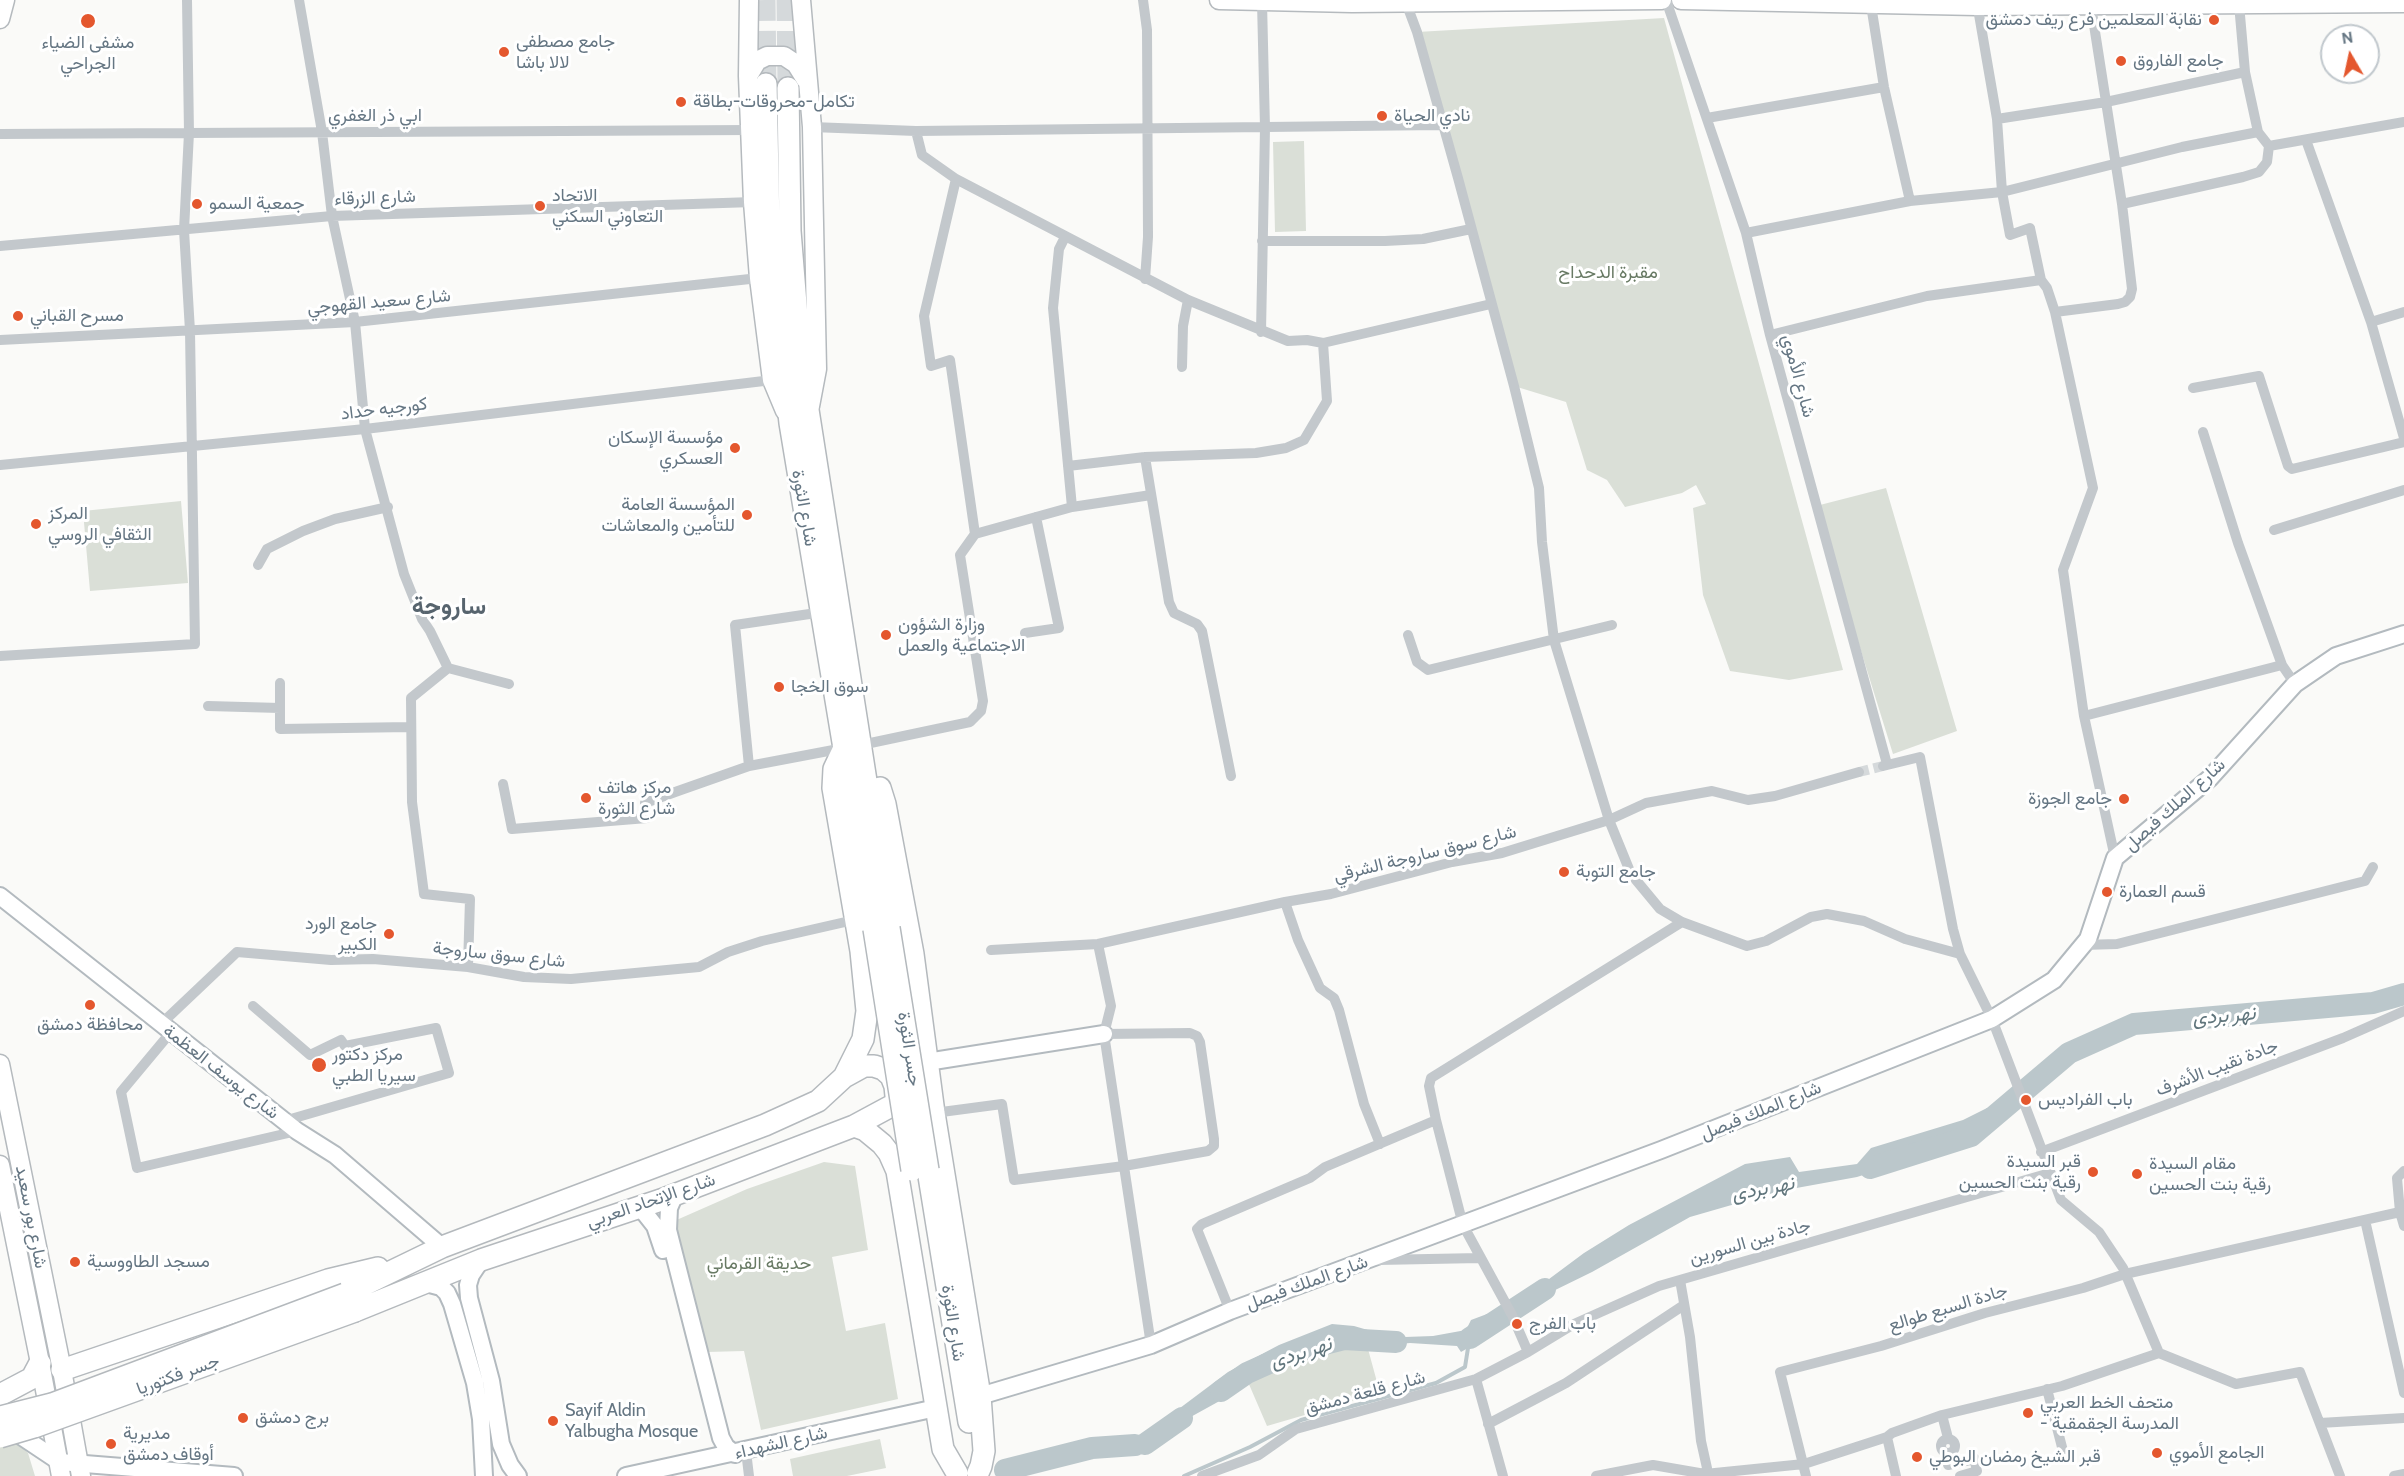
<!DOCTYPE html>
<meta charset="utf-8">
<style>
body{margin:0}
#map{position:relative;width:2404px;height:1476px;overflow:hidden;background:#fafaf8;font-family:Cabin,sans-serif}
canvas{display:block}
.north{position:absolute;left:2320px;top:24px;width:60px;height:60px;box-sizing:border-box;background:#fff;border:2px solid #c1c8cd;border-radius:50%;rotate:351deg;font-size:16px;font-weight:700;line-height:24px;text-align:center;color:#657683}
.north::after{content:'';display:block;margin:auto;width:21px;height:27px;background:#e4572e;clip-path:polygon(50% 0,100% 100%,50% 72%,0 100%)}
</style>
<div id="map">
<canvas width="2404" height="1476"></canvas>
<div class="north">N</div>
</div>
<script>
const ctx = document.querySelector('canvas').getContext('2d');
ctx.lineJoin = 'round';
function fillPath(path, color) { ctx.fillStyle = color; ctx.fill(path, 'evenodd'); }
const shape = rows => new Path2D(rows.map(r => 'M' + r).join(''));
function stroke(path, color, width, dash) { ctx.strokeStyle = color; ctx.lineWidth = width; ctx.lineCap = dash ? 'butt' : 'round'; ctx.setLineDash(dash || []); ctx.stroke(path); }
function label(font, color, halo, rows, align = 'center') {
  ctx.font = font + ' Cabin,Vazirmatn,sans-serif'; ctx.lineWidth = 6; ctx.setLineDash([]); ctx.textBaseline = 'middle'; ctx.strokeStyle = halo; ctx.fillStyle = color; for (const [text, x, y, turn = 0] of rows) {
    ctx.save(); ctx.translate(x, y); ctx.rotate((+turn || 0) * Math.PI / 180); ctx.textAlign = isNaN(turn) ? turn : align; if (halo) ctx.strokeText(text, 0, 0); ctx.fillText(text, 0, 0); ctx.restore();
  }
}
fillPath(shape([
 [1664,18,1843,670,1789,680,1730,671,1703,595,1693,508,1706,504,1696,485,1682,493,1625,507,1607,480,1587,470,1566,402,1514,386,1417,32],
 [1304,141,1306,231,1275,232,1273,142],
 [1886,488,1957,731,1893,754,1816,506],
 [181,501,188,583,90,591,83,511],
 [824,1162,855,1166,868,1250,832,1257,846,1331,885,1323,898,1399,761,1430,744,1351,707,1352,672,1222,747,1189],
 [1343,1345,1368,1349,1380,1393,1267,1426,1248,1382,1273,1366],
 [880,1439,886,1468,847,1476,793,1476,790,1459],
 [16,1442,28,1453,35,1476,0,1476,0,1446]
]), '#dadfd7');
fillPath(shape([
 [1987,1108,1998,1113,1971,1136,1898,1159,1888,1167,1857,1177,1780,1191,1690,1217,1592,1272,1543,1296,1537,1304,1526,1312,1520,1305,1517,1297,1545,1282,1584,1253,1629,1225,1745,1164,1790,1157,1799,1172,1857,1164,1871,1148,1963,1120],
 [1487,1314,1496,1321,1496,1332,1461,1352,1457,1346,1410,1343,1379,1346,1365,1340,1344,1339,1296,1351,1247,1373,1225,1398,1158,1435,1156,1426,1228,1372,1279,1345,1332,1324,1354,1326,1385,1335,1405,1337,1433,1336,1466,1330,1471,1320]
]), '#bbc7cb');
stroke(shape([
 [1184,1476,1250,1447,1301,1420,1436,1383,1465,1367,1468,1348]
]), '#bbc7cb', 4);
stroke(shape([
 [1870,1168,1971,1136,2069,1053,2134,1024,2373,1003,2404,994],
 [1470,1338,1545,1289],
 [1221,1391,1247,1373,1296,1351,1344,1339,1396,1342],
 [1145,1444,1182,1418],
 [1005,1470,1092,1448,1135,1445]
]), '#bbc7cb', 22);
stroke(shape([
 [1859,772,1883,766]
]), '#d5d9db', 10, [10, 5]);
stroke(shape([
 [765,0,766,84],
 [787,0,788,88]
]), '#d5d9db', 21, [21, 10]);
const secondary = shape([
 [0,896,297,1131,335,1155,442,1247],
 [927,1062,1104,1034],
 [675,1194,669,1208,668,1230,721,1438,726,1447,735,1454],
 [640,1207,655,1226,663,1250],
 [481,1260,471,1275,468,1285,469,1298,491,1381,501,1444,510,1465,518,1476],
 [426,1283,441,1287,447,1293,452,1304,475,1383,481,1419,484,1476],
 [980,1396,1151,1345,1230,1311,1661,1150,1992,1019,2054,980,2088,939,2115,858,2210,778,2295,684,2336,656,2404,634],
 [9,1428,60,1462,234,1476],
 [626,1476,936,1408]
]);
const primary = shape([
 [749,0,748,76,753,202,759,278,772,380,785,411],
 [801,0,812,127,817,369,810,406],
 [1219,0,1352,3,1662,0],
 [1681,0,1977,6,2404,3],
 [0,19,5,0],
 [748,76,757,61,767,56,784,56,796,64,806,80],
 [0,1064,62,1370,81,1476],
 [0,1165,40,1363,61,1476]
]);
const highway = shape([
 [766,84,769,225,790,423,874,929],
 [788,88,790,231,801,365,889,928],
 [844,748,834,769,833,788,861,951,867,1011,863,1039,844,1077],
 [880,788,885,804,913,954,934,1113,980,1396,984,1451,981,1466,978,1473],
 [854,1126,865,1130,882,1144,889,1153,897,1171,943,1449,957,1473],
 [928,1170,969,1422],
 [345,1294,442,1247,765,1125,818,1101,844,1077,864,1066,874,1066,883,1069,891,1076,895,1086,896,1096],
 [355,1311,481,1260,661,1200,854,1126,893,1105,912,1088],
 [62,1370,328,1280,378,1268],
 [0,1395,32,1378,40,1363]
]);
stroke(secondary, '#b3babf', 20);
stroke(primary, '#b5babe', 21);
stroke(highway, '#b4b9bd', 24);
stroke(shape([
 [299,0,322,132,332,216,355,322,365,429,404,574,422,619,430,631,448,668],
 [1143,0,1147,30,1148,237,1145,279],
 [1405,0,1417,32,1458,178,1514,386,1539,488,1542,542,1554,640,1609,820,1631,874,1660,909,1682,922,1747,946,1766,941,1811,917,1827,914,1864,921,1905,939,1960,954,1992,1019,2061,1200,2099,1232,2123,1268,2159,1353],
 [1666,0,1746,233,1770,335,1887,764],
 [1977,3,1997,119,2002,192,2010,235,2030,228,2041,280,2047,288,2055,312,2093,488,2063,570,2084,716,2115,858],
 [2239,4,2245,72,2258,132,2269,146],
 [1871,5,1884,87,1910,201],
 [1707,118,1884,87],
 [1997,119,2106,102,2245,72],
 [812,127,916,131,1441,125],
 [916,131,922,155,956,179,1188,300,1288,341,1307,340,1323,343,1491,304],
 [0,134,750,130],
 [2306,140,2371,322,2404,438],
 [2269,146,2404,122],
 [956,179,924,316,931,366,950,360,975,534],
 [2122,204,2243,177,2259,172,2267,162,2269,146],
 [1746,233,1910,201,2002,192,2182,147,2258,132],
 [1065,237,1059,249,1053,308,1072,507],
 [1262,241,1385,241,1423,239,1471,229],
 [0,246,332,216,753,202],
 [2055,312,2118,304,2125,302,2130,297,2132,289,2122,204,2091,6],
 [2371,322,2404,312],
 [1261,332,1265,128,1262,2],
 [1770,335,1927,296,2041,280],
 [0,340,355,322,759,278],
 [1182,367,1183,326,1188,300],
 [2193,388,2259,376,2288,466,2292,469,2404,442],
 [2203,432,2238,543,2282,665],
 [1145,457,1169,602,1174,613,1197,624,1202,631,1231,776],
 [0,465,365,429,772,380],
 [1068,466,1145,457,1256,453,1286,448,1304,440,1327,401,1323,343],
 [2274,530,2404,490],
 [258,565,267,549,303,531,335,519,388,507],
 [1025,633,1059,628,1036,517],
 [1408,635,1417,662,1428,670,1612,625],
 [0,656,195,644,190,331,184,230,189,133,187,0],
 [448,668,411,698,412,802,424,894,470,899,468,967],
 [448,668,509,684],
 [280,683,280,729,410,727],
 [208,706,280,708],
 [2084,716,2282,665,2295,684],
 [861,745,970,722,981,711,983,701,960,555,975,534,1072,507,1151,495],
 [749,766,735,625,823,612],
 [1883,766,1920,757,1953,929,1960,954],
 [503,784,512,829,647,818,645,803,678,791,749,766,844,748],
 [1285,902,1298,940,1320,988,1334,998,1339,1010,1364,1104,1380,1144],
 [1098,944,1111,1006,1104,1034,1151,1345],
 [2082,945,2117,944,2365,881,2373,867],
 [991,950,1098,944,1285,902,1331,894,1452,862,1502,853,1609,820,1646,803,1712,791,1748,800,1775,796,1859,772],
 [253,1006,310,1055,341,1040,345,1046,436,1028,449,1073,284,1121],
 [161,1024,237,952,331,960,373,959,468,967,524,977,571,979,699,967,728,952,762,941,854,920],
 [171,1032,121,1092,137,1168,297,1131],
 [934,1113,1002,1104,1014,1180,1124,1166,1208,1151,1214,1146,1214,1139,1200,1042,1197,1036,1190,1033,1104,1034],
 [2041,1152,2343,1038,2404,1011],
 [2400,1212,2404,1226],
 [2365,1220,2404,1393],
 [1378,1260,1480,1258],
 [1680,1280,1690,1337,1701,1441,1707,1468,1705,1474],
 [1230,1311,1197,1229,1202,1224,1310,1178,1325,1167,1436,1120],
 [1528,1352,1512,1315,1463,1225,1436,1120,1429,1086,1431,1078,1682,922],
 [1476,1379,1503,1476],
 [2047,1389,2063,1451],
 [1942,1415,1948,1438],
 [2320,1423,2404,1418],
 [1488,1424,1566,1383,1684,1305],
 [1887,1437,1896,1476],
 '1941 1446a7 7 0 1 1 14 0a7 7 0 1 1-14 0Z',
 [746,1451,749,1476],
 [1948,1465,1970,1460],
 [1202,1476,1259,1455,1296,1429,1476,1379,1528,1352,1574,1324,1659,1286,2050,1173],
 [1596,1476,1653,1465,1705,1474,1804,1464,1887,1437,1892,1433,1942,1415,2062,1386,2159,1353,2236,1384,2300,1372,2340,1476],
 [1806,1476,1780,1372,1881,1346,1985,1313,2083,1288,2125,1274,2400,1212,2397,1178,2404,1171],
 [1960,1476,1977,1471,1974,1458],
 [2394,1476,2404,1474]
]), '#c3c8cc', 10);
stroke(secondary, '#fff', 16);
stroke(primary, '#fff', 18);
stroke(highway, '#fff', 21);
const highwayBridge = shape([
 [889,928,928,1170],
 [874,929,912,1170],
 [0,1417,52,1404,345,1294],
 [0,1437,34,1427,355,1311]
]);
stroke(highwayBridge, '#b4b9bd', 24, []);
stroke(highwayBridge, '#fff', 21);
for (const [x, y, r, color] of [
 [2214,20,6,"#e4572e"],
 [88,21,8,"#e4572e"],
 [504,52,6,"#e4572e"],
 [2121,61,6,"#e4572e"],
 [681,102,6,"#e4572e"],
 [1382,116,6,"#e4572e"],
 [197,204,6,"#e4572e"],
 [540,206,6,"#e4572e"],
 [18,316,6,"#e4572e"],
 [735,448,6,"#e4572e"],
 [747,515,6,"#e4572e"],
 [36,524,6,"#e4572e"],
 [886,635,6,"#e4572e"],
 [779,687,6,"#e4572e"],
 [586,798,6,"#e4572e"],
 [2124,799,6,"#e4572e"],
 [1564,872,6,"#e4572e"],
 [2107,892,6,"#e4572e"],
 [389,934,6,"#e4572e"],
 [90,1005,6,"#e4572e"],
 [319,1065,8,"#e4572e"],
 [2026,1100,6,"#e4572e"],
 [2093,1172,6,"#e4572e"],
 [2137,1174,6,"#e4572e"],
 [75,1262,6,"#e4572e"],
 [1517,1324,6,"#e4572e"],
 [2028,1413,6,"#e4572e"],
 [243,1418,6,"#e4572e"],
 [553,1421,6,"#e4572e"],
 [111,1444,6,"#e4572e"],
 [2157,1453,6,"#e4572e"],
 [1917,1457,6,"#e4572e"]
]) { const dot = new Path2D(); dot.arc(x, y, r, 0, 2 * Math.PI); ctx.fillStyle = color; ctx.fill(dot); stroke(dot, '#fff', 2); }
label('18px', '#657683', '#fff', [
 ["نقابة المعلمين فرع ريف دمشق",2202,20,"right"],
 ["جامع مصطفى",516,42],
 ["لالا باشا",516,63],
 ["مشفى الضياء",88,43,"center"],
 ["الجراحي",88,64,"center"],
 ["جامع الفاروق",2133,61],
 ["تكامل-محروقات-بطاقة",693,102],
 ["نادي الحياة",1394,116],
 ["الاتحاد",552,196],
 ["التعاوني السكني",552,217],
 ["جمعية السمو",209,204],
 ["مسرح القباني",30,316],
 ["مؤسسة الإسكان",723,438,"right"],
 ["العسكري",723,459,"right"],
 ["المؤسسة العامة",735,505,"right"],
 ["للتأمين والمعاشات",735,526,"right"],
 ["المركز",48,514],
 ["الثقافي الروسي",48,535],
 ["وزارة الشؤون",898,625],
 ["الاجتماعية والعمل",898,646],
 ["سوق الخجا",791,687],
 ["مركز هاتف",598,788],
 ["شارع الثورة",598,809],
 ["جامع الجوزة",2112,799,"right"],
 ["جامع التوبة",1576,872],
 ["قسم العمارة",2119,892],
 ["جامع الورد",377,924,"right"],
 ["الكبير",377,945,"right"],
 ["محافظة دمشق",90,1025,"center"],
 ["مركز دكتور",332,1055],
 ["سيريا الطبي",332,1076],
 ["باب الفراديس",2038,1100],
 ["قبر السيدة",2081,1162,"right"],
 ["رقية بنت الحسين",2081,1183,"right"],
 ["مقام السيدة",2149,1164],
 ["رقية بنت الحسين",2149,1185],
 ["مسجد الطاووسية",87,1262],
 ["باب الفرج",1529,1324],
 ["متحف الخط العربي",2040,1403],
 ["- المدرسة الجقمقية",2040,1424],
 ["Sayif Aldin",565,1411],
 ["Yalbugha Mosque",565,1432],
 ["برج دمشق",255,1418],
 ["مديرية",123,1434],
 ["أوقاف دمشق",123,1455],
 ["الجامع الأموي",2169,1453],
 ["قبر الشيخ رمضان البوطي",1929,1457]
], 'left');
label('18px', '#657683', '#fff', [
 ["ابي ذر الغفري",375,116],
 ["شارع الزرقاء",375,198,-2],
 ["شارع سعيد القهوجي",379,302,-5],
 ["شارع الأموي",1798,376,75],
 ["كورجيه حداد",384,409,-7],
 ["شارع الثورة",804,508,80],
 ["شارع الملك فيصل",2175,805,-42],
 ["شارع سوق ساروجة الشرقي",1425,854,-14],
 ["شارع سوق ساروجة",499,955,6],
 ["جسر الثورة",909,1049,81],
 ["جادة نقيب الأشرف",2217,1068,-21],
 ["شارع يوسف العظمة",221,1072,38],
 ["شارع الملك فيصل",1761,1111,-22],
 ["شارع الإتحاد العربي",651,1201,-19],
 ["شارع بور سعيد",31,1217,79],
 ["جادة بين السورين",1750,1242,-16],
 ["شارع الملك فيصل",1307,1283,-20],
 ["جادة السبع طوالع",1948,1308,-17],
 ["شارع الثورة",953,1323,81],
 ["جسر فكتوريا",178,1375,-20],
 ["شارع قلعة دمشق",1365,1393,-15],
 ["شارع الشهداء",781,1443,-13]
]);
label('18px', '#687a64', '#fff', [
 ["مقبرة الدحداح",1608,273],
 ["حديقة القرماني",759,1264]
]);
label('italic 20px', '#60757c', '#fff', [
 ["نهر بردى",2224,1016,-5],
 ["نهر بردى",1763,1189,-11],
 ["نهر بردى",1301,1353,-18]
]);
label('bold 24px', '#57646e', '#fff', [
 ["ساروجة",449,607]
]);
</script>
